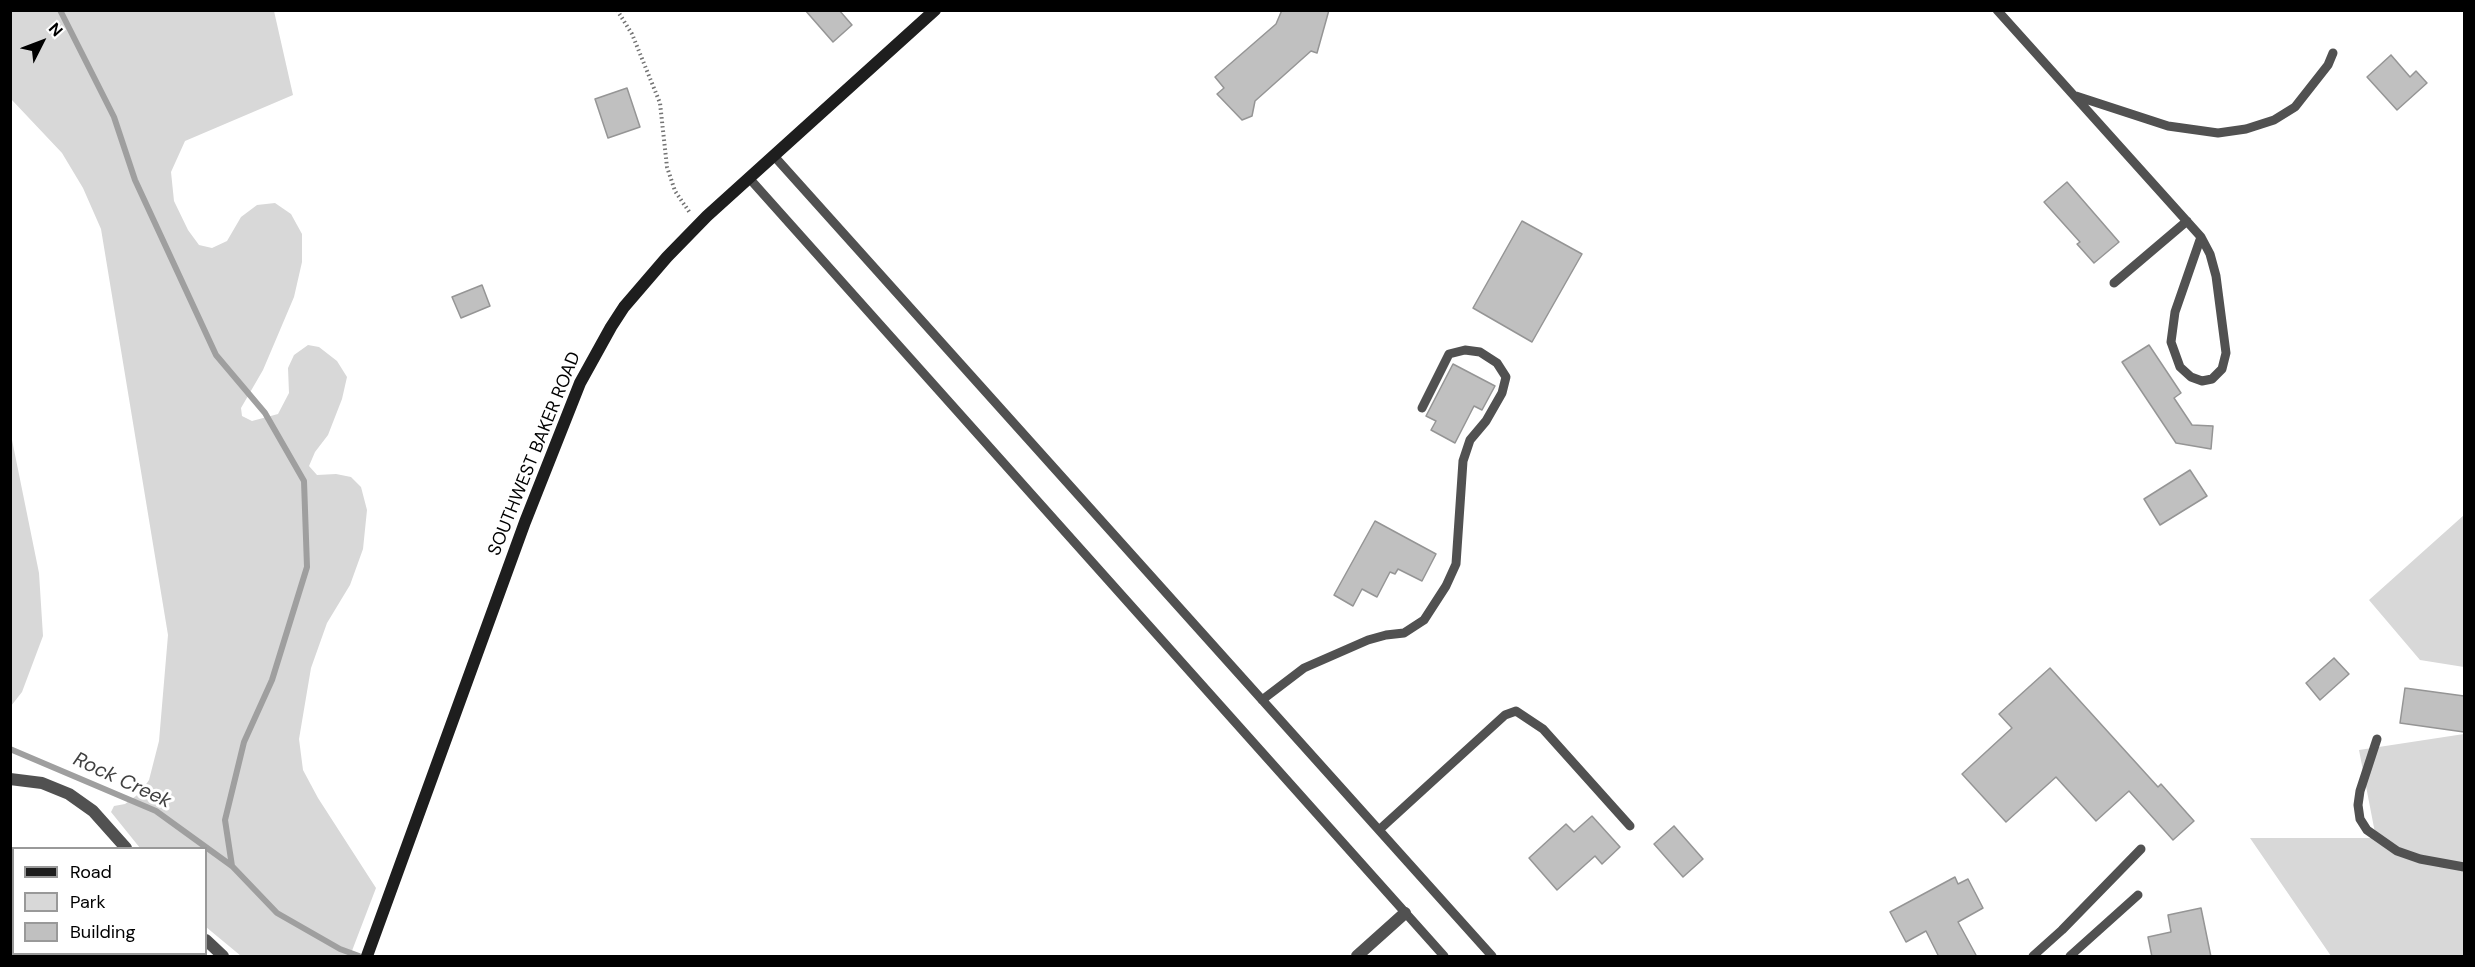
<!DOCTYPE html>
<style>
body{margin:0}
#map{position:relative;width:2475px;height:967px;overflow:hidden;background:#fff;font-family:"DM Sans",sans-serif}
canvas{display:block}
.frame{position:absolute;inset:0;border:12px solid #000;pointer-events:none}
.legend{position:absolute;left:12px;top:847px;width:195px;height:108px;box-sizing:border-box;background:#fff;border:2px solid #999;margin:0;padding:8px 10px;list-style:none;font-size:18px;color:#000}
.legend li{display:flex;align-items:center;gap:12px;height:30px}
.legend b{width:30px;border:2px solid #999}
.north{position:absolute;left:12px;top:12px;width:60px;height:60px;-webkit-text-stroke:4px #fff;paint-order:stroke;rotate:48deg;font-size:16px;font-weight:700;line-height:24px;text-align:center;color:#000}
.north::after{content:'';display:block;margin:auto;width:21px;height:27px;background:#000;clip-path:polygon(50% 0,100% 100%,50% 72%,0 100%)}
</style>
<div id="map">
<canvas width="2475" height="967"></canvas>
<div class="frame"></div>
<ul class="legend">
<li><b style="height:8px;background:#1e1e1e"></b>Road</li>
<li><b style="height:16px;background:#d8d8d8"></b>Park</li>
<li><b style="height:16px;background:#c0c0c0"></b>Building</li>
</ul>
<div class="north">N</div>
</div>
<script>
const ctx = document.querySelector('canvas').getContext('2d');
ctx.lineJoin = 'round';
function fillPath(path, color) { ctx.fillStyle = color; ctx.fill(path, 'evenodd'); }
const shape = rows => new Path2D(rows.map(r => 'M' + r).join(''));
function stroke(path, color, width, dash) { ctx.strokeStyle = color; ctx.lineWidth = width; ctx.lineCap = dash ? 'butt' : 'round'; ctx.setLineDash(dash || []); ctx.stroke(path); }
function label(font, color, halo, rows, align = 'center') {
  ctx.font = font + ' "DM Sans",sans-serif'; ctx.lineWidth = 6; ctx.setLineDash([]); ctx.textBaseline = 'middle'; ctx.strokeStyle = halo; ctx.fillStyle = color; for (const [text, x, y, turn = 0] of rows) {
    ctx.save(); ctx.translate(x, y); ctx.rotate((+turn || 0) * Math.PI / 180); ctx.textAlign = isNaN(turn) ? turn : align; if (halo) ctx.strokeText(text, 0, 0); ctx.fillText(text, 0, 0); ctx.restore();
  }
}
fillPath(shape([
 [10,11,274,11,293,95,185,141,171,172,174,201,188,230,199,245,212,248,227,241,241,217,257,205,275,203,291,214,302,234,302,262,294,297,263,370,241,408,242,416,252,421,278,414,289,393,288,368,294,355,308,345,319,347,337,361,347,377,342,399,328,435,315,452,309,466,317,475,336,474,351,477,361,487,367,510,363,549,350,585,327,623,311,668,299,739,303,770,318,798,376,888,350,956,241,956,206,927,206,848,140,848,111,812,114,806,125,804,140,793,149,780,159,741,168,635,101,229,83,188,62,153,11,99],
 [11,435,39,573,43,636,22,692,11,706],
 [2464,515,2464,667,2420,660,2369,600],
 [2464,734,2464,956,2331,956,2250,838,2376,838,2359,750]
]), '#d8d8d8');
stroke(shape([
 [60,10,114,117,135,180,216,355,265,413,304,481,307,567,272,680,244,742,225,820,232,866],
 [10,749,156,811,232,866,277,913,340,949,359,956]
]), '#9f9f9f', 6);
const building = shape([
 [805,10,839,10,852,25,833,42,805,10],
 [1282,10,1329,10,1317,53,1311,51,1255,101,1252,116,1242,120,1217,94,1224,88,1215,77,1276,24,1282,10],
 [2391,55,2410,77,2416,71,2427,83,2397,110,2367,77,2391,55],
 [627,88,640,127,608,138,595,99,627,88],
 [2067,182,2119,242,2094,263,2077,244,2080,242,2044,202,2067,182],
 [1522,221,1582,254,1532,342,1473,308,1522,221],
 [482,285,490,306,461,318,452,297,482,285],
 [2149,345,2181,393,2174,398,2192,425,2213,426,2211,449,2176,443,2122,362,2149,345],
 [1453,364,1495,386,1482,410,1474,406,1455,443,1431,430,1436,421,1426,416,1453,364],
 [2190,470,2207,496,2160,525,2144,499,2190,470],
 [1375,521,1436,554,1422,581,1398,569,1395,574,1390,572,1377,597,1362,589,1353,606,1334,595,1375,521],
 [2334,658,2349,674,2320,700,2306,683,2334,658],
 [2050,668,2158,787,2161,784,2194,821,2173,840,2129,791,2096,821,2056,777,2006,822,1962,774,2012,728,1999,714,2050,668],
 [2405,688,2464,696,2464,732,2400,723,2405,688],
 [1592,816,1620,847,1602,864,1595,856,1557,890,1529,858,1566,824,1574,832,1592,816],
 [1674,826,1703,859,1683,877,1654,844,1674,826],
 [1955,877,1958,884,1968,879,1983,908,1958,922,1977,957,1939,957,1926,931,1906,942,1890,912,1955,877],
 [2201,908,2211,957,2152,957,2148,937,2171,932,2168,915,2201,908]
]);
fillPath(building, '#c0c0c0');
stroke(building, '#959595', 1.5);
stroke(shape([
 [617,10,632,34,660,103,667,167,675,191,690,213]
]), '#737373', 4, [1.5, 3]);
stroke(shape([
 [1997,10,2201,237,2210,254,2216,276,2226,353,2222,369,2212,379,2202,381,2191,377,2180,367,2171,342,2175,312,2201,237],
 [2076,96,2168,126,2218,133,2246,129,2274,120,2295,107,2328,65,2333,53],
 [774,156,1492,956],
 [749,178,1444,956],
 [2114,283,2187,221],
 [1262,700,1304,668,1368,640,1386,635,1404,633,1424,620,1446,586,1456,564,1463,461,1470,440,1486,421,1502,393,1506,377,1497,363,1480,352,1465,350,1449,354,1422,408],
 [2377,739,2360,791,2358,805,2360,819,2367,830,2397,851,2420,859,2464,867],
 [1379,830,1505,715,1516,711,1543,729,1630,826],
 [2033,956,2062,930,2141,849],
 [2070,956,2138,895]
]), '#515151', 9);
stroke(shape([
 [10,779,42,783,69,794,93,811,126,848],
 [206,940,223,956],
 [1357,956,1405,913]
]), '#515151', 12);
stroke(shape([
 [367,956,525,522,580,383,611,327,624,307,667,257,707,216,935,10]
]), '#1e1e1e', 12);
label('18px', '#000', '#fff', [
 ["SOUTHWEST BAKER ROAD",535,454,-68]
]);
label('italic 20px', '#404040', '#fff', [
 ["Rock Creek",122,781,25]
]);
</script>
